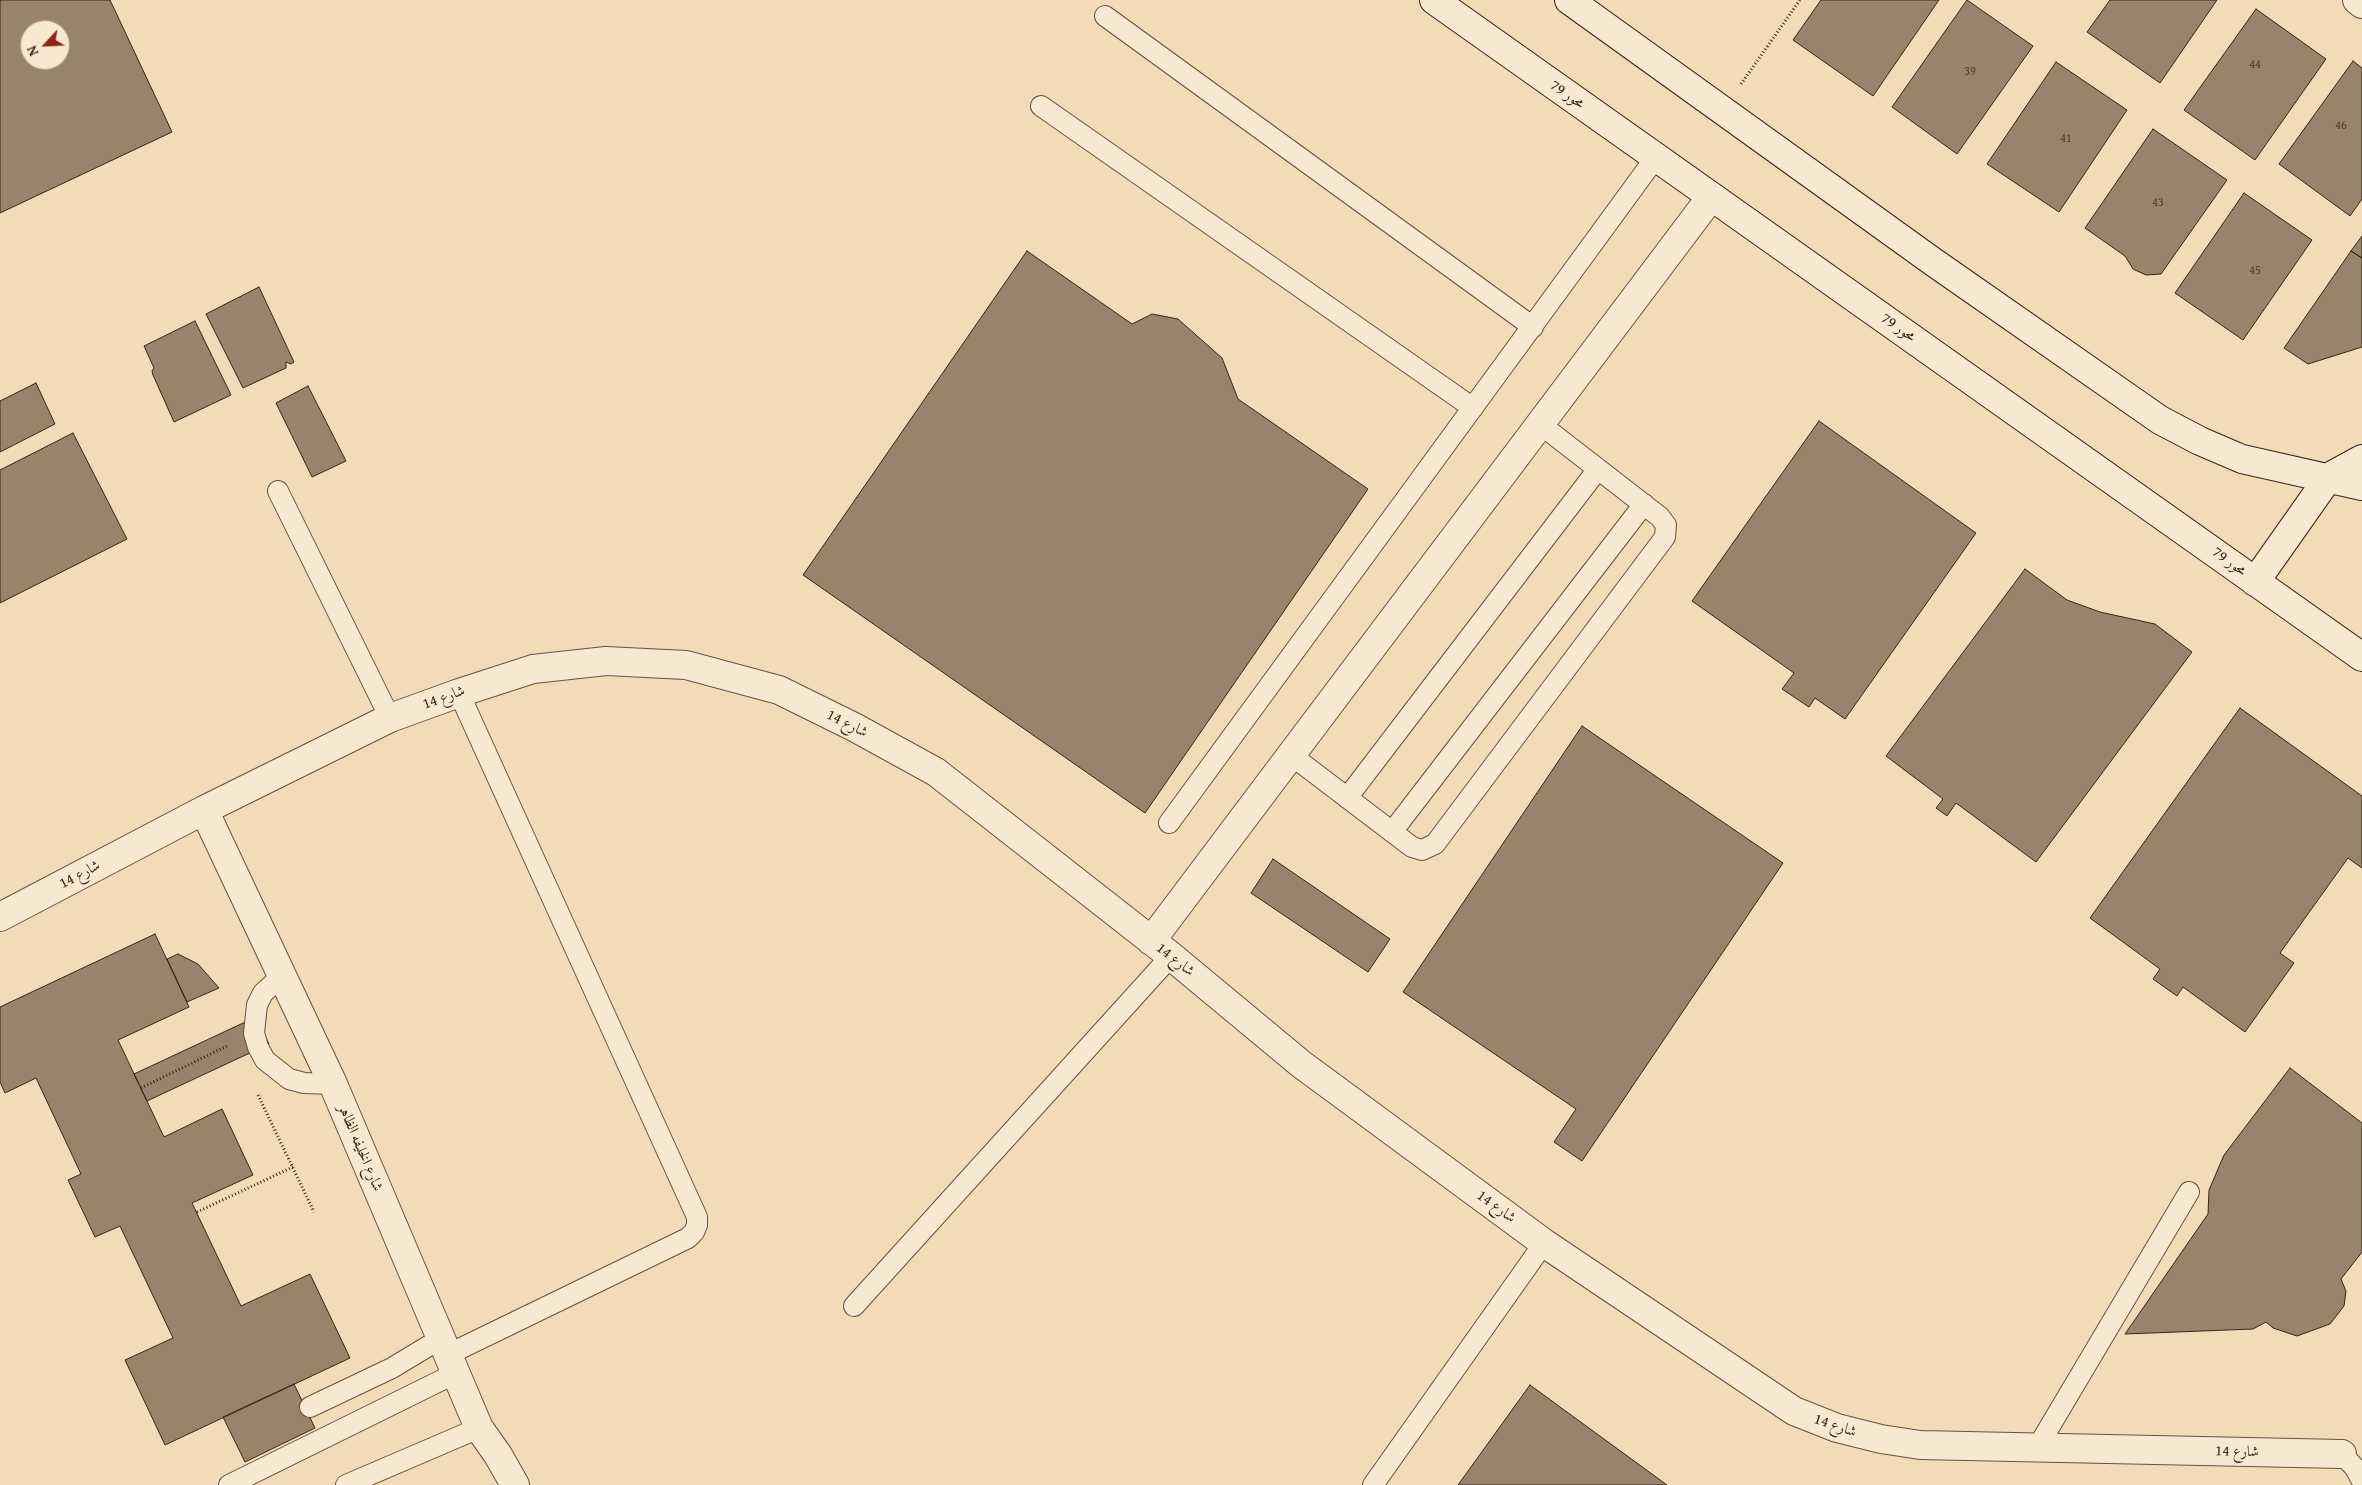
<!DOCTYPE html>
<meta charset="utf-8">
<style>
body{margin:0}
#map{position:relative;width:2362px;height:1485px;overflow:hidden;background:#f2dcb8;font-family:"Gentium Book Plus",serif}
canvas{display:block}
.north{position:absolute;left:20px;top:20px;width:50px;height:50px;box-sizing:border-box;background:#f7e8d1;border:1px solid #aa9a87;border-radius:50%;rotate:245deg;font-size:14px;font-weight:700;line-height:20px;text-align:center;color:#372418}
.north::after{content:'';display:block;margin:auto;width:18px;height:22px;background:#8f2418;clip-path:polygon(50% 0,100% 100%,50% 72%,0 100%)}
</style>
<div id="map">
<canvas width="2362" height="1485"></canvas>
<div class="north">N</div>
</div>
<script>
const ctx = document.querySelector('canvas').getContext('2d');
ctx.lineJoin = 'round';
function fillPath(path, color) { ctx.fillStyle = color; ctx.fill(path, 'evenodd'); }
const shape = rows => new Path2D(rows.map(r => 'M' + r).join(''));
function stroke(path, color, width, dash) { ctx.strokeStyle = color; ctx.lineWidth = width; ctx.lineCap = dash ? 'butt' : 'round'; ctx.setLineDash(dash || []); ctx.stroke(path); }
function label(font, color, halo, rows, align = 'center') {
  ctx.font = font + ' "Gentium Book Plus",Amiri,serif'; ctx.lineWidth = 5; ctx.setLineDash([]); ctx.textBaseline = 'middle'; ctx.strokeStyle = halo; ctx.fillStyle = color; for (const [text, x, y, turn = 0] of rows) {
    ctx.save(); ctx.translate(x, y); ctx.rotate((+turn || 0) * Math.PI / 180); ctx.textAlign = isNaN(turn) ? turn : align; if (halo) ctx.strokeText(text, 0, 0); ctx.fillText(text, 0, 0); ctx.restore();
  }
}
const building = shape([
 [0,0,110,0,172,132,0,213,0,0],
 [30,30,60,30,60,60,30,60,30,30],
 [1821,0,1939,0,1873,96,1793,40,1821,0],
 [1967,0,2033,46,1957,154,1892,107,1967,0],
 [2110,0,2217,0,2160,83,2087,32,2110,0],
 [2256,9,2326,59,2255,160,2184,110,2256,9],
 [2353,61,2362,68,2362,199,2350,216,2279,164,2353,61],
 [2056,62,2127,110,2059,212,1987,164,2056,62],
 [2153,129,2227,180,2161,274,2146,275,2133,269,2125,256,2085,228,2153,129],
 [2244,193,2312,240,2243,340,2175,293,2244,193],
 [2362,236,2362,258,2351,251,2362,236],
 [1027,251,1132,324,1152,314,1178,319,1222,358,1238,399,1368,489,1145,813,803,575,1027,251],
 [2351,251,2362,258,2362,347,2308,364,2284,348,2351,251],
 [259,287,294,362,291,364,286,362,286,368,243,388,206,314,259,287],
 [195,321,231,395,174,422,153,375,152,371,154,368,144,346,195,321],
 [36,383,55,424,0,452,0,401,36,383],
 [308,386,346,461,312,477,276,403,308,386],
 [1819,421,1976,533,1845,719,1815,698,1809,707,1782,689,1794,673,1692,601,1819,421],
 [73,433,127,539,0,603,0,470,73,433],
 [2025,569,2067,600,2100,612,2155,624,2192,652,2036,862,1956,803,1947,816,1936,808,1943,799,1886,756,2025,569],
 [2240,708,2362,796,2362,868,2348,858,2280,953,2294,963,2245,1032,2183,987,2177,996,2153,979,2160,969,2090,918,2240,708],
 [1582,726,1783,863,1582,1161,1554,1142,1576,1109,1403,992,1582,726],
 [1273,859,1390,939,1368,972,1251,893,1273,859],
 [155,934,189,1007,118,1040,164,1137,222,1109,253,1175,192,1203,241,1306,310,1274,350,1358,165,1445,125,1360,173,1338,120,1226,95,1237,68,1180,81,1174,36,1078,5,1093,0,1082,0,1007,155,934],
 [178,954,198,964,219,988,187,1002,167,959,178,954],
 [256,1017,269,1044,147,1101,134,1074,256,1017],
 [2290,1068,2362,1123,2362,1252,2341,1279,2346,1291,2344,1306,2330,1324,2297,1336,2273,1328,2266,1322,2253,1329,2125,1334,2208,1214,2209,1190,2224,1155,2290,1068],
 [294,1384,315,1428,245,1462,223,1417,294,1384],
 [1530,1385,1667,1485,1458,1485,1530,1385]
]);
fillPath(building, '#98846b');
stroke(building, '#372418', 1);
const service = shape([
 [1105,16,1533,327],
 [1041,106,1473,408],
 [278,491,390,718],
 [1291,755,1412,847,1422,850,1435,844,1665,537,1666,525,1660,517,1540,424],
 [1347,798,1598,469],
 [1169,823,1656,157],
 [1392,832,1644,504],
 [283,975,263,993,257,1005,254,1033,258,1047,265,1060,289,1079,304,1083,333,1084],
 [854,1306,1171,956],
 [447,1355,688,1238,694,1232,697,1225,697,1217,459,693],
 [310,1407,392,1368,440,1339],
 [2037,1448,2189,1192],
 [2342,1454,2355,1468,2362,1481],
 [229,1485,454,1374],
 [346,1485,479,1428],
 [1373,1485,1544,1243]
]);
const minor = shape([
 [2357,0,2362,4],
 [204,810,333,1084,479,1428,498,1455,515,1485],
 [0,917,204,810,390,718,459,693,533,669,606,661,686,665,779,690,854,727,936,772,1171,956,1301,1064,1544,1243,1794,1411,1837,1428,1881,1439,1920,1445,2342,1454],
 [1151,941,1711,197]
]);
const secondary = shape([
 [1434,0,2362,657],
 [1569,0,1932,261,2160,420,2200,441,2242,459,2362,486],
 [2255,582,2329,477,2362,459]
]);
stroke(service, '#665240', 22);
stroke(minor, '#665240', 30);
stroke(secondary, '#372418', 30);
stroke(shape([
 [1741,84,1800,0],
 [141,1088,227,1046],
 [258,1095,314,1212],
 [197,1212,293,1167]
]), '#372418', 3, [1, 2.5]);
stroke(service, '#f7e8d1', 20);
stroke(minor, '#f7e8d1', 28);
stroke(secondary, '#f7e8d1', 28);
label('12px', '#4f3c2d', null, [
 ["44",2255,65],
 ["39",1970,72],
 ["46",2341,126],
 ["41",2066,139],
 ["43",2158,203],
 ["45",2255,271]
]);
label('15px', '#372418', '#f7e8d1', [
 ["محور 79",1567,95,35],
 ["محور 79",1898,328,35],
 ["محور 79",2229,562,36],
 ["شارع 14",444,698,-20],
 ["شارع 14",847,724,27],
 ["شارع 14",80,875,-28],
 ["شارع 14",1175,960,38],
 ["شارع الخليفه الظاهر",360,1148,67],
 ["شارع 14",1496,1207,36],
 ["شارع 14",1835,1426,19],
 ["شارع 14",2237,1452,1]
]);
</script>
